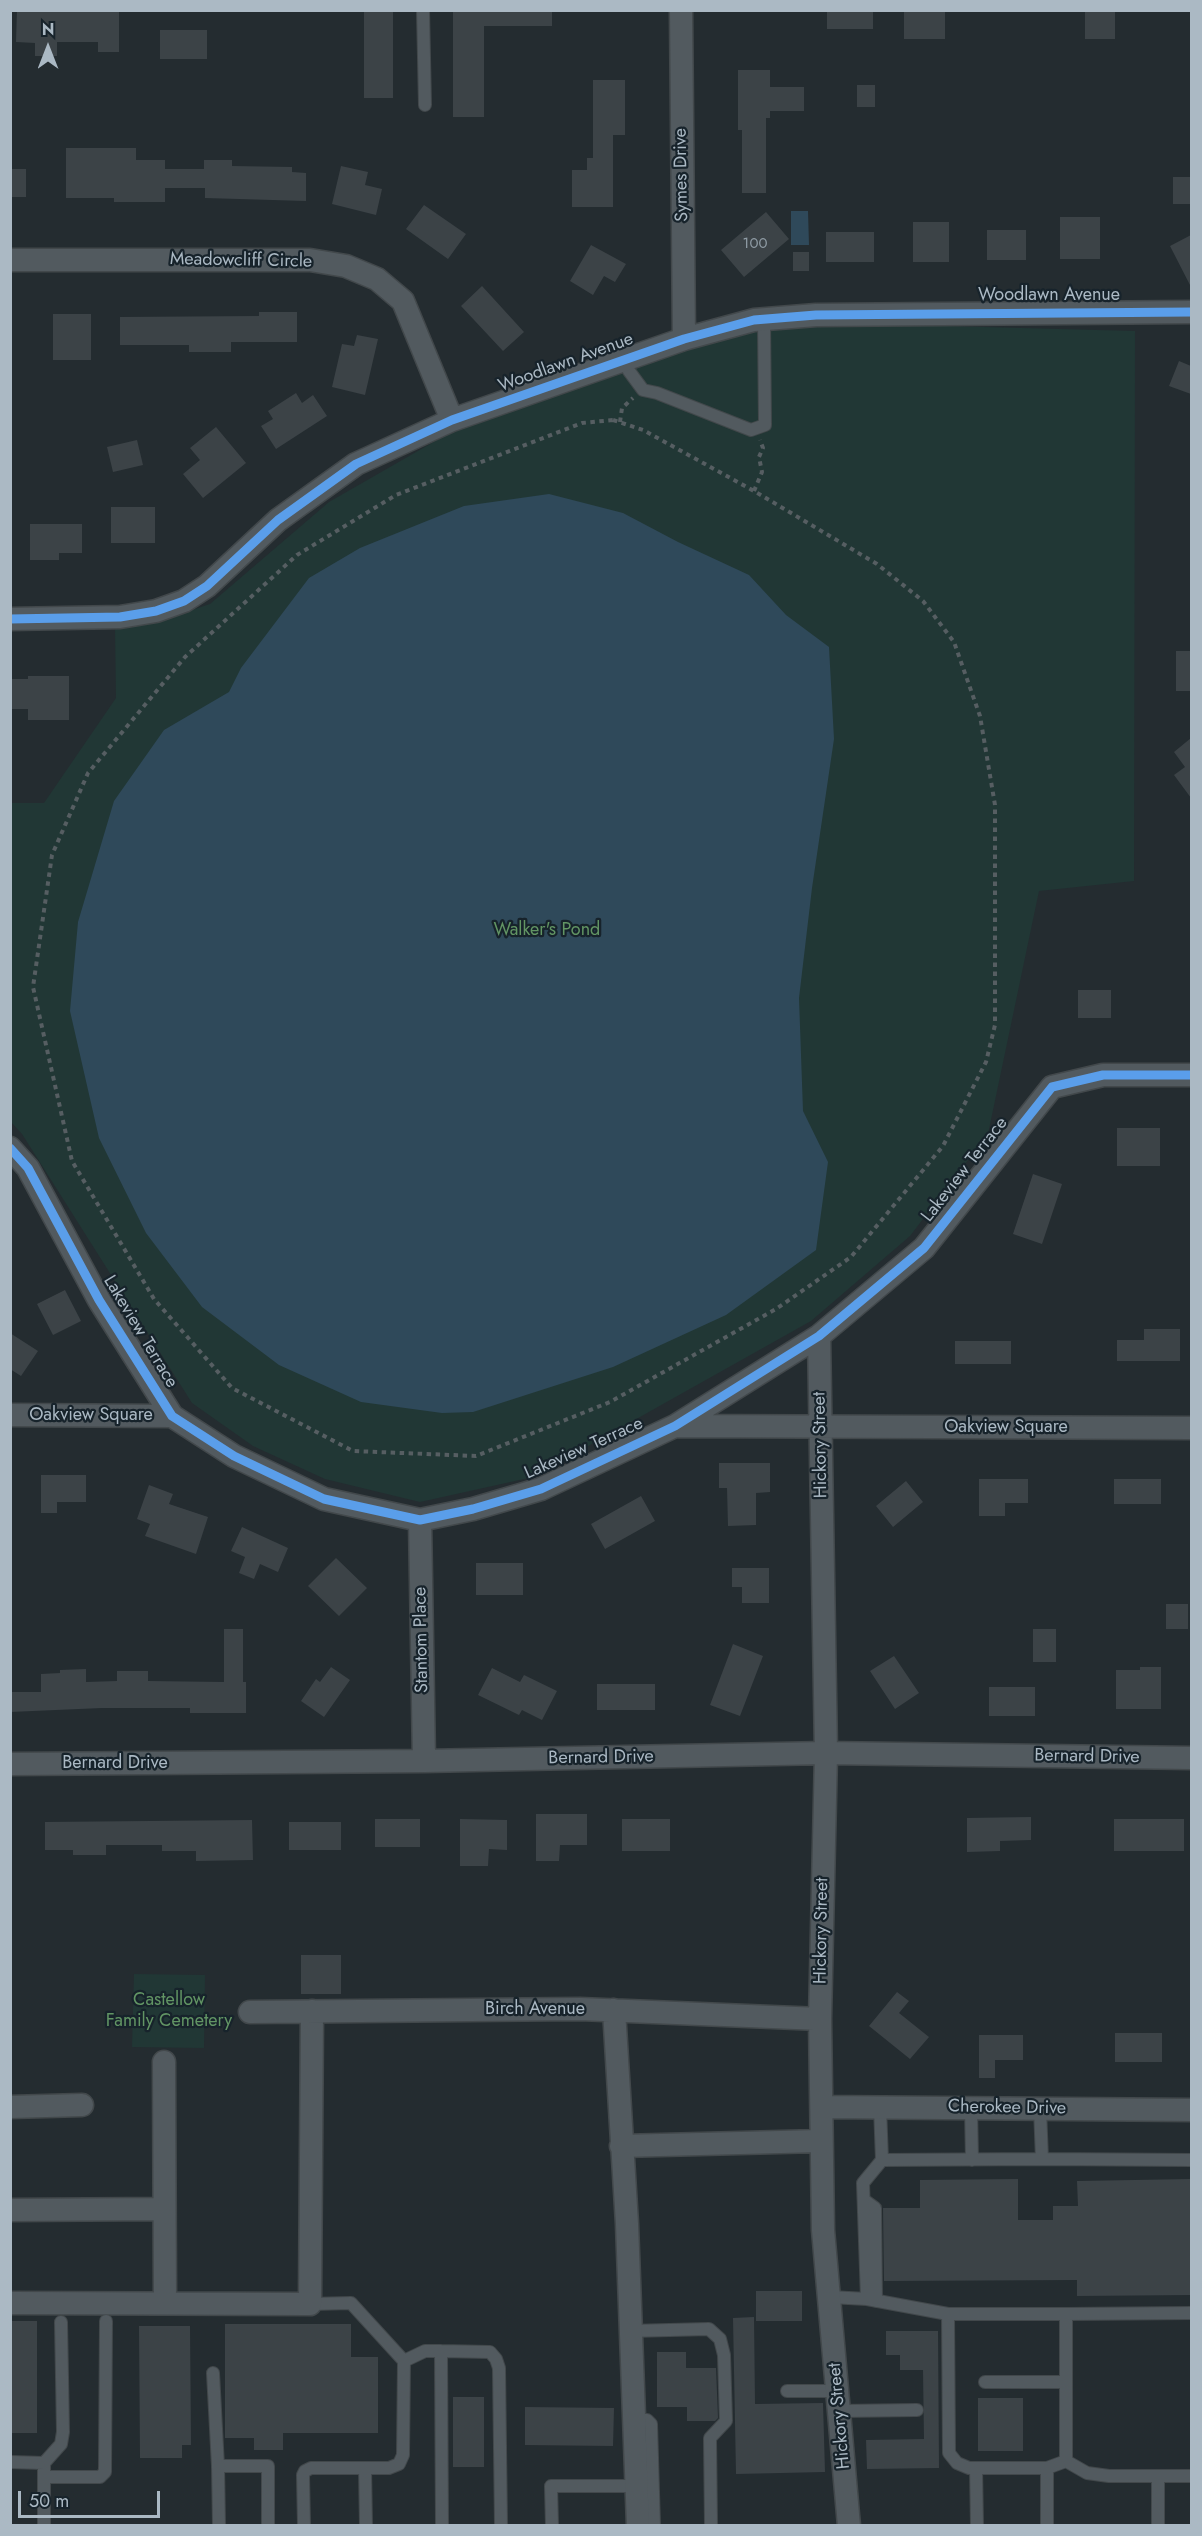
<!DOCTYPE html>
<style>
body{margin:0}
#map{position:relative;width:1202px;height:2536px;overflow:hidden;background:#242c30;font-family:Jost,sans-serif}
canvas{display:block}
.frame{position:absolute;inset:0;border:12px solid #abb9c4;pointer-events:none}
.north{position:absolute;left:18px;top:18px;width:60px;height:60px;-webkit-text-stroke:4px #17232b;paint-order:stroke;rotate:0deg;font-size:16px;font-weight:700;line-height:24px;text-align:center;color:#abb9c4}
.north::after{content:'';display:block;margin:auto;width:21px;height:27px;background:#abb9c4;clip-path:polygon(50% 0,100% 100%,50% 72%,0 100%)}
.scale{position:absolute;left:18px;top:2491px;width:142px;height:27px;box-sizing:border-box;border:3px solid #abb9c4;border-top:0;padding-left:8px;font-size:18px;line-height:21px;white-space:nowrap;color:#abb9c4;-webkit-text-stroke:4px #17232b;paint-order:stroke}
</style>
<div id="map">
<canvas width="1202" height="2536"></canvas>
<div class="frame"></div>
<div class="north">N</div>
<div class="scale">50 m</div>
</div>
<script>
const ctx = document.querySelector('canvas').getContext('2d');
ctx.lineJoin = 'round';
function fillPath(path, color) { ctx.fillStyle = color; ctx.fill(path, 'evenodd'); }
const shape = rows => new Path2D(rows.map(r => 'M' + r).join(''));
function stroke(path, color, width, dash) { ctx.strokeStyle = color; ctx.lineWidth = width; ctx.lineCap = dash ? 'butt' : 'round'; ctx.setLineDash(dash || []); ctx.stroke(path); }
function label(font, color, halo, rows, align = 'center') {
  ctx.font = font + ' Jost,sans-serif'; ctx.lineWidth = 4.5; ctx.setLineDash([]); ctx.textBaseline = 'middle'; ctx.strokeStyle = halo; ctx.fillStyle = color; for (const [text, x, y, turn = 0] of rows) {
    ctx.save(); ctx.translate(x, y); ctx.rotate((+turn || 0) * Math.PI / 180); ctx.textAlign = isNaN(turn) ? turn : align; if (halo) ctx.strokeText(text, 0, 0); ctx.fillText(text, 0, 0); ctx.restore();
  }
}
fillPath(shape([
 [795,322,1135,331,1134,881,1039,891,988,1134,910,1236,811,1321,533,1477,420,1502,325,1479,253,1446,192,1403,22,1134,11,1122,11,803,44,803,116,698,115,627,165,619,210,604,329,502,465,424,698,344],
 [134,1974,205,1975,204,2048,132,2047]
]), '#213735');
fillPath(shape([
 [791,211,808,211,809,245,791,245],
 [549,494,623,513,678,542,749,575,786,615,829,647,834,739,812,888,799,998,803,1111,828,1162,816,1250,726,1315,613,1367,473,1412,442,1413,361,1402,279,1365,202,1307,146,1233,99,1138,70,1011,78,922,114,801,164,730,229,692,241,668,309,578,360,548,464,506]
]), '#2f495a');
fillPath(shape([
 [17,10,119,10,119,52,98,52,98,42,57,42,57,56,35,56,35,43,16,42],
 [364,10,393,10,393,98,364,98],
 [453,10,552,10,552,26,484,26,484,117,453,117],
 [827,10,873,10,873,29,827,29],
 [904,10,945,10,945,39,904,39],
 [1085,10,1115,10,1115,39,1085,39],
 [160,30,207,30,207,59,160,59],
 [738,70,770,70,770,87,804,87,804,111,770,111,770,118,766,118,766,193,742,193,742,130,738,130],
 [593,80,625,80,625,135,613,135,613,207,572,207,572,170,587,170,587,158,593,158],
 [857,85,875,85,875,107,857,107],
 [66,148,136,148,136,160,165,160,165,169,204,169,204,160,232,160,232,166,292,167,292,172,306,173,306,201,205,198,205,188,165,188,165,202,114,202,114,198,66,198],
 [341,166,368,172,365,185,382,189,376,215,332,204],
 [10,169,26,169,26,197,10,197],
 [1173,177,1191,177,1191,204,1173,204],
 [424,205,466,234,448,259,406,229],
 [766,212,789,239,744,277,721,250],
 [1060,217,1100,217,1100,259,1060,259],
 [913,222,949,222,949,262,913,262],
 [987,230,1026,230,1026,260,987,260],
 [826,232,874,232,874,262,826,262],
 [1191,235,1191,287,1170,246],
 [591,245,626,264,615,282,604,276,593,295,570,281],
 [793,252,809,252,809,271,793,271],
 [482,286,524,332,503,351,461,306],
 [259,312,297,312,297,342,231,342,231,352,189,352,189,345,120,345,120,317,259,316],
 [53,314,91,314,91,360,53,360],
 [357,335,378,339,365,395,332,387,342,344,354,346],
 [1179,361,1191,366,1191,394,1169,386],
 [296,393,302,403,313,395,327,416,276,449,261,426,273,419,268,411],
 [216,427,246,463,203,498,183,474,200,460,190,448],
 [137,440,143,465,113,472,107,447],
 [111,507,155,507,155,543,111,543],
 [30,524,82,524,82,553,59,553,59,560,30,560],
 [1176,651,1191,651,1191,691,1176,691],
 [28,676,69,676,69,720,28,720,28,709,10,709,10,679,28,679],
 [1191,738,1191,798,1174,775,1185,767,1174,752],
 [1078,990,1111,990,1111,1018,1078,1018],
 [1117,1128,1160,1128,1160,1166,1117,1166],
 [1033,1174,1062,1184,1042,1244,1013,1234],
 [65,1290,81,1321,53,1335,37,1304],
 [1144,1329,1180,1329,1180,1361,1117,1361,1117,1340,1144,1340],
 [10,1333,38,1351,21,1376,10,1369],
 [955,1341,1011,1341,1011,1364,955,1364],
 [719,1463,770,1463,770,1492,756,1493,756,1525,728,1526,727,1488,719,1488],
 [41,1475,86,1475,86,1502,57,1502,57,1513,41,1513],
 [979,1479,1028,1479,1028,1503,1005,1503,1005,1516,979,1516],
 [1114,1479,1161,1479,1161,1504,1114,1504],
 [906,1481,923,1502,893,1527,876,1506],
 [149,1485,173,1494,169,1504,208,1517,196,1554,145,1536,150,1524,137,1519],
 [641,1496,655,1521,605,1549,591,1524],
 [242,1527,288,1548,278,1572,260,1564,254,1579,239,1573,245,1557,231,1551],
 [336,1558,367,1588,339,1616,308,1586],
 [476,1563,523,1563,523,1595,476,1595],
 [732,1568,769,1568,769,1603,742,1603,742,1587,732,1587],
 [1166,1604,1188,1604,1188,1629,1166,1629],
 [224,1629,243,1629,243,1682,246,1682,246,1713,190,1713,190,1708,102,1708,10,1712,10,1692,41,1692,41,1674,60,1673,60,1670,86,1669,86,1682,117,1681,117,1671,148,1671,148,1681,224,1682],
 [1033,1629,1056,1629,1056,1662,1033,1662],
 [733,1644,763,1656,740,1716,710,1705],
 [894,1656,919,1693,895,1709,870,1671],
 [331,1667,350,1680,324,1717,301,1701,316,1679,320,1682],
 [1140,1667,1161,1667,1161,1709,1116,1709,1116,1670,1140,1670],
 [492,1668,520,1682,524,1675,557,1691,542,1720,522,1710,519,1715,478,1695],
 [597,1684,655,1684,655,1710,597,1710],
 [989,1687,1035,1687,1035,1716,989,1716],
 [536,1814,587,1814,587,1845,560,1845,559,1861,536,1861],
 [1031,1817,1031,1840,1000,1841,1000,1851,967,1852,967,1818],
 [375,1819,420,1819,420,1847,375,1847],
 [460,1819,507,1820,507,1850,489,1849,488,1866,460,1866],
 [622,1819,670,1819,670,1851,622,1851],
 [1114,1819,1184,1819,1184,1851,1114,1851],
 [252,1820,253,1860,196,1861,196,1851,162,1851,162,1845,106,1845,106,1855,73,1855,73,1850,45,1850,45,1822],
 [289,1822,341,1822,341,1850,289,1850],
 [301,1955,341,1955,341,1994,301,1994],
 [897,1992,909,2001,899,2013,929,2037,910,2059,869,2026],
 [1115,2033,1162,2033,1162,2062,1115,2062],
 [979,2035,1023,2035,1023,2060,995,2060,995,2078,979,2078],
 [1018,2179,1018,2220,1053,2220,1053,2206,1078,2206,1077,2181,1191,2179,1191,2295,1077,2296,1077,2280,884,2281,883,2208,920,2208,920,2180],
 [756,2291,802,2291,802,2321,756,2321],
 [754,2317,755,2404,823,2403,825,2472,736,2474,733,2318],
 [10,2321,37,2321,37,2433,10,2433],
 [225,2324,351,2324,351,2357,378,2357,378,2433,283,2433,283,2450,254,2450,254,2438,225,2438],
 [139,2326,190,2326,191,2445,182,2445,182,2458,140,2458],
 [886,2331,938,2331,939,2468,867,2469,866,2440,924,2439,923,2370,900,2370,900,2355,886,2355],
 [657,2352,686,2352,686,2368,716,2368,718,2418,715,2421,687,2421,687,2407,657,2407],
 [453,2397,484,2397,484,2467,453,2467],
 [978,2398,1023,2398,1023,2451,978,2451],
 [525,2407,614,2408,613,2446,525,2445]
]), '#3c4347');
const lane = shape([
 [423,10,425,105],
 [624,360,629,371,643,390,657,393,751,430,765,425,764,319],
 [971,2108,972,2160],
 [1042,2159,1192,2160],
 [882,2160,1042,2159,1040,2109],
 [864,2200,875,2208,876,2301],
 [830,2297,867,2299,948,2314,1066,2314],
 [867,2299,863,2183,882,2160,880,2107],
 [310,2304,351,2303,404,2361],
 [1192,2313,1066,2314,1066,2461,1087,2473,1109,2476,1192,2476],
 [948,2314,949,2453,957,2463,969,2468,1047,2468,1066,2461],
 [630,2331,709,2329,720,2339,724,2355,726,2421,710,2438,711,2526],
 [441,2351,442,2526],
 [213,2373,218,2466],
 [985,2382,1066,2382],
 [787,2391,838,2391],
 [840,2411,917,2410],
 [633,2420,647,2420,651,2424,654,2526],
 [10,2462,44,2463,44,2526],
 [44,2463,61,2444,63,2432,61,2322],
 [365,2468,366,2526],
 [976,2468,977,2526],
 [1047,2468,1047,2526],
 [1158,2476,1158,2526],
 [44,2477,100,2477,105,2472,106,2321],
 [219,2526,218,2466,268,2466,268,2526],
 [304,2526,303,2475,305,2471,311,2468,389,2468,399,2464,403,2455,404,2361,425,2351,441,2351,490,2352,496,2359,499,2368,501,2526],
 [552,2526,551,2486,636,2486]
]);
const street = shape([
 [681,10,684,339],
 [10,260,310,260,346,266,377,279,403,301,452,420],
 [10,619,120,617,156,611,184,601,207,586,278,520,356,464,452,420,684,339,754,320,816,315,1192,312],
 [10,1148,28,1168,99,1300,172,1416,234,1456,324,1499,420,1520,473,1509,541,1489,675,1426,819,1336,924,1248,1052,1087,1103,1075,1192,1075],
 [819,1336,826,1753,820,2019,823,2230,849,2526],
 [10,1415,172,1416],
 [675,1426,1192,1428],
 [420,1520,424,1761],
 [10,1764,424,1761,826,1753,1192,1758],
 [614,2010,627,2224,638,2526],
 [250,2012,580,2009,820,2019],
 [164,2062,165,2303],
 [10,2107,82,2105],
 [822,2107,1192,2110],
 [621,2146,820,2141],
 [10,2210,164,2209],
 [10,2303,310,2304,312,2011]
]);
stroke(lane, '#42484b', 14);
stroke(street, '#42484b', 25);
stroke(shape([
 [613,420,643,430,754,491,877,564,923,601,954,642,980,716,995,805,995,1025,986,1062,943,1146,851,1257,776,1309,610,1402,476,1456,353,1451,232,1388,154,1299,72,1161,33,987,52,855,88,773,185,657,297,555,396,495,582,423,613,420],
 [620,422,622,408,633,398],
 [754,491,762,472,759,457,763,448,760,440]
]), '#565e62', 4, [4.5, 4.5]);
stroke(lane, '#525a5f', 12);
stroke(street, '#525a5f', 22);
stroke(shape([
 [10,619,120,617,156,611,184,601,207,586,278,520,356,464,452,420,684,339,754,320,816,315,1192,312],
 [10,1148,28,1168,99,1300,172,1416,234,1456,324,1499,420,1520,473,1509,541,1489,675,1426,819,1336,924,1248,1052,1087,1103,1075,1192,1075]
]), '#5a9eea', 9);
label('15px', '#8f9ca5', null, [
 ["100",755,244]
]);
label('18px', '#abb9c4', '#17232b', [
 ["Symes Drive",682,175,-91],
 ["Meadowcliff Circle",241,261,1],
 ["Woodlawn Avenue",1049,296],
 ["Woodlawn Avenue",566,363,-20],
 ["Lakeview Terrace",965,1170,-52],
 ["Lakeview Terrace",140,1332,59],
 ["Oakview Square",91,1416],
 ["Oakview Square",1006,1428],
 ["Hickory Street",821,1445,-91],
 ["Lakeview Terrace",584,1449,-24],
 ["Stantom Place",422,1640,-91],
 ["Bernard Drive",1087,1757,1],
 ["Bernard Drive",601,1758,-1],
 ["Bernard Drive",115,1764],
 ["Hickory Street",822,1931,-89],
 ["Birch Avenue",535,2010],
 ["Cherokee Drive",1007,2108,1],
 ["Hickory Street",840,2416,-95]
]);
label('18px', '#629564', '#17232b', [
 ["Walker's Pond",547,931],
 ["Castellow",169,2001],
 ["Family Cemetery",169,2022]
]);
</script>
